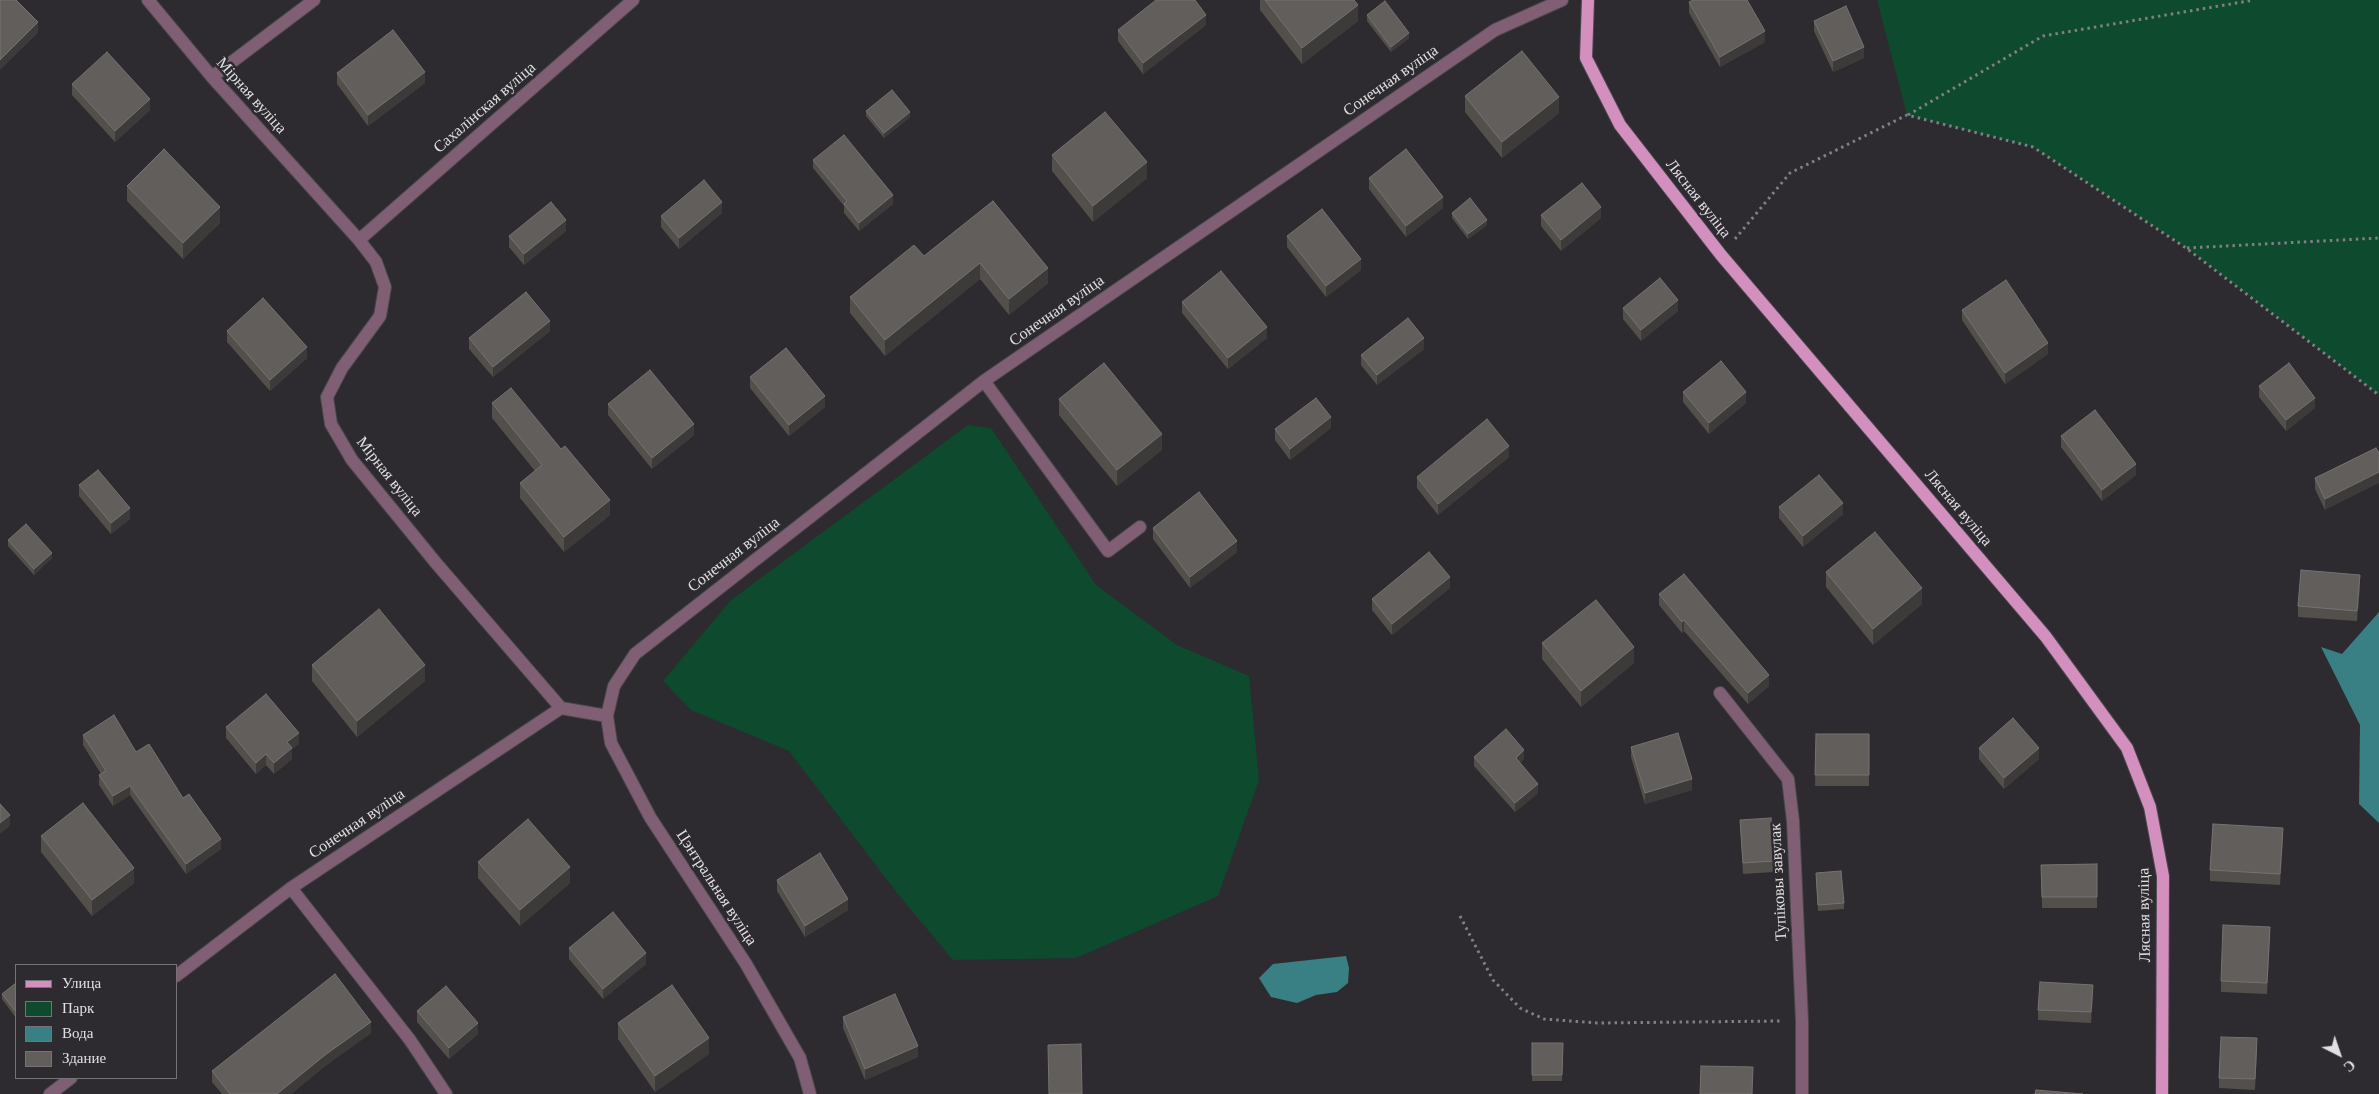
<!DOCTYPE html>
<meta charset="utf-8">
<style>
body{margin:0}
#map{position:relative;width:2379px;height:1094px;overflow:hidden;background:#2d2b30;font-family:"Times New Roman",serif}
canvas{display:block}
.legend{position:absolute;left:15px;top:964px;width:162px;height:115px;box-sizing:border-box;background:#2d2b30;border:1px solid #757378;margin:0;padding:6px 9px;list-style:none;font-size:15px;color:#e0dfe3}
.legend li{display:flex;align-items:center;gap:10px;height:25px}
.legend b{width:25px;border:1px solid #757378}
.north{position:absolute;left:2314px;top:1029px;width:50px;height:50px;-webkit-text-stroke:4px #2d2b30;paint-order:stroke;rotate:139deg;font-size:14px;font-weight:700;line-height:20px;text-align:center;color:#e0dfe3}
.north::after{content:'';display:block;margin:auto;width:18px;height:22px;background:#e0dfe3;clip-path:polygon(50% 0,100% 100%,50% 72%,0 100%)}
</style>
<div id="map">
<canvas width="2379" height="1094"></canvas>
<ul class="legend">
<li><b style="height:6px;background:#d38fbe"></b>Улица</li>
<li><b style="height:14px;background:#0e4a2d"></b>Парк</li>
<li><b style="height:14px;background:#388084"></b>Вода</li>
<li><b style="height:14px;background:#625e5c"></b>Здание</li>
</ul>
<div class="north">С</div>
</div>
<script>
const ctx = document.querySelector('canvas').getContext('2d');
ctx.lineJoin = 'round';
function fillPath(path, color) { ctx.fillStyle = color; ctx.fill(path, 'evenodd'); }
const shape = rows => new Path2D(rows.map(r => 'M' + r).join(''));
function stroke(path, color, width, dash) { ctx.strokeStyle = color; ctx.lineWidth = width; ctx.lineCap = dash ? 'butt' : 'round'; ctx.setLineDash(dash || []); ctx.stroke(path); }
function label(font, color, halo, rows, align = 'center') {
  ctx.font = font + ' "Times New Roman",serif'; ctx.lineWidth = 5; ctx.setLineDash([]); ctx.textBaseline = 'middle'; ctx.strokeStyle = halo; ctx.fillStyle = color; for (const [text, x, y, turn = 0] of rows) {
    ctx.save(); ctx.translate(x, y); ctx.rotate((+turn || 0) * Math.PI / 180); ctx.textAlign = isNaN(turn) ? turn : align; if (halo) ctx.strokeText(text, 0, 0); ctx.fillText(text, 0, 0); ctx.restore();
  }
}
fillPath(shape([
 [1877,0,2379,0,2379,395,2187,248,2033,147,1907,115],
 [968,425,991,428,1096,585,1177,645,1249,676,1259,780,1218,896,1076,958,953,960,897,893,789,751,691,710,663,681,731,600]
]), '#0e4a2d');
fillPath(shape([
 [2379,612,2379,823,2359,804,2360,725,2321,647,2342,654],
 [1346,956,1349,968,1348,983,1337,992,1316,995,1297,1003,1271,997,1259,978,1273,964]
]), '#388084');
const minor = shape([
 [148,0,212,77,359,240,376,262,385,287,380,316,342,368,327,397,331,424,352,460,436,563,561,708,607,716],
 [212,77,314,0],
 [359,240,633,0],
 [984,381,1108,551,1140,527],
 [1720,693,1788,779,1793,821,1802,1021,1802,1094],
 [291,888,410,1040,446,1094],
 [176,976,291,888,561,708],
 [50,1094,71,1078],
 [810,1094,800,1058,746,964,650,817,611,743,607,716,614,686,635,654,984,381,1495,30,1562,0]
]);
const major = shape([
 [1588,0,1586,58,1620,125,1721,255,2046,637,2127,748,2150,807,2163,876,2162,1094]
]);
stroke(minor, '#4a484d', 14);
stroke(major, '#4a484d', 14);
stroke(shape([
 [1908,115,2043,36,2254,0],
 [1735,239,1790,173,1907,115,2033,147,2186,248,2379,395],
 [2187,248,2379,238],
 [1460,916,1493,980,1520,1008,1544,1019,1597,1023,1781,1021]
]), '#807f83', 3, [2.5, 4]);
stroke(minor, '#805f75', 12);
stroke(major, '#d38fbe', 12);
fillPath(shape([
 [1260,0,1354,0,1358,21,1302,64,1260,10],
 [1689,2,1765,42,1720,67,1689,13],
 [1367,15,1409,38,1391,52,1367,21],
 [1814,21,1864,58,1833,72,1814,31],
 [1206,25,1143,74,1118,41,1118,30],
 [337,73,425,83,368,126,337,84],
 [72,84,150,110,115,142,72,95],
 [1465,96,1559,113,1502,158,1465,112],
 [866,111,910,117,884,138,866,116],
 [1052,155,1147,178,1093,222,1052,171],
 [813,160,893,204,859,231,844,213,844,206,813,168],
 [1369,178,1443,208,1406,237,1369,189],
 [127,186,220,223,183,259,127,201],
 [993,201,1048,283,1009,315,980,279,885,356,850,313,850,297,924,256],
 [722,213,679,249,661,227,661,216],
 [1452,213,1487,225,1468,239,1452,218],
 [1541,215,1601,218,1561,251,1541,226],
 [566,231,524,265,509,247,509,236],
 [1287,236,1361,270,1326,297,1287,247],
 [1182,302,1267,338,1228,369,1182,313],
 [1623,308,1678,311,1641,341,1623,319],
 [1962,310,2048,354,2005,384,1962,320],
 [227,331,307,358,270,391,227,342],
 [550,331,493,377,469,349,469,338],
 [1424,349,1377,385,1361,365,1361,355],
 [750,377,825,407,789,436,750,388],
 [2259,386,2315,408,2286,431,2259,397],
 [1683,392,1746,403,1709,434,1683,402],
 [1059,399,1162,450,1117,486,1059,415],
 [492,403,610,515,564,552,520,498,520,483,535,471,492,418],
 [608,404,694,435,652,469,608,415],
 [1331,428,1290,460,1275,440,1275,429],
 [2061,436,2136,475,2102,501,2061,447],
 [2376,448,2325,510,2315,489,2315,478],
 [1509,457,1438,515,1417,488,1417,477],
 [79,485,130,519,111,534,79,496],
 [1779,507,1843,514,1803,547,1779,518],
 [1153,528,1237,552,1190,588,1153,539],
 [8,540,52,558,34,575,8,546],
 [1826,572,1922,604,1873,645,1826,587],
 [2360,586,2357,621,2298,617,2298,606],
 [1450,588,1392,635,1372,610,1372,599],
 [1659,594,1769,686,1748,704,1684,631,1682,633,1659,605],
 [1542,643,1634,663,1581,707,1542,659],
 [312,665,425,681,357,737,312,681],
 [226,727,299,744,292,749,292,759,274,774,266,765,256,774,226,738],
 [1816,734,1869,734,1869,786,1815,786],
 [83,735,183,798,221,849,186,874,130,795,113,806,99,785,99,775,101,774,83,745],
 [1631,747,1692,790,1645,804,1631,757],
 [1979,748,2039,759,2004,789,1979,759],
 [1474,757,1524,759,1520,763,1538,793,1515,812,1474,766],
 [1740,820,1774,861,1774,872,1743,874],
 [41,836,134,883,92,916,41,852],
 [2283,839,2280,885,2210,881,2210,870],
 [478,862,570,883,520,926,478,878],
 [2097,864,2097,908,2042,908,2041,865],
 [1816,879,1844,903,1844,909,1818,911],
 [777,880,848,910,805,937,777,891],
 [2270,937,2267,994,2221,992,2221,981],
 [569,948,646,964,603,999,569,959],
 [16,983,16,1018,2,999,2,994],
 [2093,996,2091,1023,2038,1020,2038,1010],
 [417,1011,478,1034,449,1059,417,1022],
 [843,1017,918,1057,865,1080,843,1028],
 [618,1023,709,1054,655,1092,618,1039],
 [371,1033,325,1066,291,1094,222,1094,212,1082,212,1071],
 [1532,1043,1563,1043,1562,1081,1532,1081],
 [2257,1049,2255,1090,2219,1088,2219,1078]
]), '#534f4b');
fillPath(shape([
 [1358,5,1358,21,1302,64,1302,48],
 [1206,15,1206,25,1143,74,1143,63],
 [38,22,38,33,0,70,0,60],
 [1765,31,1765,42,1720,67,1720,57],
 [1409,33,1409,38,1391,52,1391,47],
 [1864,47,1864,58,1833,72,1833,61],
 [425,72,425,83,368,126,368,115],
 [1559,97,1559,113,1502,158,1502,142],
 [150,99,150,110,115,142,115,131],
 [910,112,910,117,884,138,884,133],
 [1147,162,1147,178,1093,222,1093,206],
 [893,195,893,204,859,231,859,223],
 [1443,197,1443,208,1406,237,1406,226],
 [722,202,722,213,679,249,679,238],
 [220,207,220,223,183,259,183,243],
 [1601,207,1601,218,1561,251,1561,240],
 [566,220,566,231,524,265,524,254],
 [1487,220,1487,225,1468,239,1468,234],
 [1361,259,1361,270,1326,297,1326,286],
 [980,263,980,279,885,356,885,340],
 [1048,268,1048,283,1009,315,1009,299],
 [1678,300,1678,311,1641,341,1641,330],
 [550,321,550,331,493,377,493,367],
 [1267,327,1267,338,1228,369,1228,358],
 [1424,338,1424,349,1377,385,1377,375],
 [2048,343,2048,354,2005,384,2005,373],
 [307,347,307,358,270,391,270,380],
 [1746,392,1746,403,1709,434,1709,423],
 [825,396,825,407,789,436,789,425],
 [2315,398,2315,408,2286,431,2286,420],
 [1331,417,1331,428,1290,460,1290,449],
 [694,424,694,435,652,469,652,458],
 [1162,434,1162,450,1117,486,1117,470],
 [1509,446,1509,457,1438,515,1438,504],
 [2136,464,2136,475,2102,501,2102,490],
 [2379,472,2379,483,2325,510,2325,499],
 [610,500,610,515,564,552,564,537],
 [1843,503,1843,514,1803,547,1803,536],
 [130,508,130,519,111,534,111,523],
 [1237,541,1237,552,1190,588,1190,577],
 [52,553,52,558,34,575,34,569],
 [2360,575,2360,586,2357,621,2357,611],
 [1450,577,1450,588,1392,635,1392,624],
 [1922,588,1922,604,1873,645,1873,629],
 [1684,620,1684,631,1682,633,1682,622],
 [1634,647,1634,663,1581,707,1581,691],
 [425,665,425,681,357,737,357,721],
 [1769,675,1769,686,1748,704,1748,693],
 [299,733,299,744,292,749,292,759,274,774,274,763,287,742],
 [2039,748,2039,759,2004,789,2004,778],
 [1524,750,1524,759,1516,767,1516,758],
 [266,754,266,765,256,774,256,763],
 [1692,779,1692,790,1645,804,1645,793],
 [1538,784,1538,793,1515,812,1515,803],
 [130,786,130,795,113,806,113,796],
 [10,815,10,826,0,834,0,823],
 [2283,828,2283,839,2280,885,2280,874],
 [221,839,221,849,186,874,186,864],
 [570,867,570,883,520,926,520,910],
 [134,868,134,883,92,916,92,900],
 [848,899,848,910,805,937,805,926],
 [2270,927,2270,937,2267,994,2267,983],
 [646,953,646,964,603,999,603,989],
 [2093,985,2093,996,2091,1023,2091,1012],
 [371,1022,371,1033,325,1066,291,1094,277,1094,325,1055],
 [478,1023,478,1034,449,1059,449,1048],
 [709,1038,709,1054,655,1092,655,1076],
 [918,1046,918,1057,865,1080,865,1069]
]), '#3d3a3a');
const building = shape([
 [0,0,16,0,38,22,0,60,0,0],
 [1156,0,1195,0,1206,15,1143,63,1118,30,1156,0],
 [1265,0,1354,0,1358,5,1302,48,1265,0],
 [1693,0,1747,0,1765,31,1720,57,1689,2,1693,0],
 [1385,1,1409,33,1391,47,1367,15,1385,1],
 [1846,6,1864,47,1833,61,1814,21,1846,6],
 [393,30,425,72,368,115,337,73,393,30],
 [1522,51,1559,97,1502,142,1465,96,1522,51],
 [107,52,150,99,115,131,72,84,107,52],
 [892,90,910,112,884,133,866,111,892,90],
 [1105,112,1147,162,1093,206,1052,155,1105,112],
 [844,135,893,195,859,223,844,204,847,201,813,160,844,135],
 [164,149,220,207,183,243,127,186,164,149],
 [1406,149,1443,197,1406,226,1369,178,1406,149],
 [704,180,722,202,679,238,661,216,704,180],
 [1582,183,1601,207,1561,240,1541,215,1582,183],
 [1470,198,1487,220,1468,234,1452,213,1470,198],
 [993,201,1048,268,1009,299,980,263,885,340,850,297,914,245,924,256,993,201],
 [551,202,566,220,524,254,509,236,551,202],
 [1322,209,1361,259,1326,286,1287,236,1322,209],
 [1221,271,1267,327,1228,358,1182,302,1221,271],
 [1660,278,1678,300,1641,330,1623,308,1660,278],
 [2006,280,2048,343,2005,373,1962,310,2006,280],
 [526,292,550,321,493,367,469,338,526,292],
 [263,298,307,347,270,380,227,331,263,298],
 [1408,318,1424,338,1377,375,1361,355,1408,318],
 [786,348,825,396,789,425,750,377,786,348],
 [1721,361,1746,392,1709,423,1683,392,1721,361],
 [1104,363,1162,434,1117,470,1059,399,1104,363],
 [2289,363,2315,398,2286,420,2259,386,2289,363],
 [650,370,694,424,652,458,608,404,650,370],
 [511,388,561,449,565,446,610,500,564,537,520,483,542,465,492,403,511,388],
 [1316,398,1331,417,1290,449,1275,429,1316,398],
 [2095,410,2136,464,2102,490,2061,436,2095,410],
 [1487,419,1509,446,1438,504,1417,477,1487,419],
 [2376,448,2379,453,2379,472,2325,499,2315,478,2376,448],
 [98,470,130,508,111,523,79,485,98,470],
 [1819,475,1843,503,1803,536,1779,507,1819,475],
 [1199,492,1237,541,1190,577,1153,528,1199,492],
 [26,524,52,553,34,569,8,540,26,524],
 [1875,532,1922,588,1873,629,1826,572,1875,532],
 [1429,552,1450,577,1392,624,1372,599,1429,552],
 [2301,570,2360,575,2357,611,2298,606,2301,570],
 [1684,574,1769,675,1748,693,1684,620,1682,622,1659,594,1684,574],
 [1596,600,1634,647,1581,691,1542,643,1596,600],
 [379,609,425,665,357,721,312,665,379,609],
 [266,694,299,733,287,742,292,748,274,763,266,754,256,763,226,727,266,694],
 [114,715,136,752,149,744,183,798,189,794,221,839,186,864,130,786,113,796,99,775,106,771,83,735,114,715],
 [2013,718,2039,748,2004,778,1979,748,2013,718],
 [1506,729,1524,750,1516,758,1538,784,1515,803,1474,757,1506,729],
 [1678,733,1692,779,1645,793,1631,747,1678,733],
 [1816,734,1869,734,1869,775,1815,775,1816,734],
 [83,803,134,868,92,900,41,836,83,803],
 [0,804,10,815,0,823,0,804],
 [1771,818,1774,861,1743,863,1740,820,1771,818],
 [528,819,570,867,520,910,478,862,528,819],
 [2213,824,2283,828,2280,874,2210,870,2213,824],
 [820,853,848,899,805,926,777,880,820,853],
 [2097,864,2097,897,2042,897,2041,865,2097,864],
 [1841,871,1844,903,1818,905,1816,873,1841,871],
 [613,912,646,953,603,989,569,948,613,912],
 [2223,925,2270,927,2267,983,2221,981,2223,925],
 [335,974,371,1022,325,1055,277,1094,230,1094,212,1071,335,974],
 [2040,982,2093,985,2091,1012,2038,1010,2040,982],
 [16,983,16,1012,2,994,16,983],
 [672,985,709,1038,655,1076,618,1023,672,985],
 [446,986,478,1023,449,1048,417,1011,446,986],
 [895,994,918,1046,865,1069,843,1017,895,994],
 [2221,1037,2257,1038,2255,1079,2219,1078,2221,1037],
 [1532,1043,1563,1043,1562,1075,1532,1075,1532,1043],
 [1081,1044,1082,1094,1049,1094,1048,1045,1081,1044],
 [1701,1066,1753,1067,1752,1094,1700,1094,1701,1066],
 [2036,1090,2083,1094,2035,1094,2036,1090]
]);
fillPath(building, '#625e5c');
stroke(building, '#767271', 1);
label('16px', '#e0dfe3', '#2d2b30', [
 ["Сонечная вуліца",1391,81,-35],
 ["Мірная вуліца",251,96,48],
 ["Сахалінская вуліца",485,108,-41],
 ["Лясная вуліца",1698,199,52],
 ["Сонечная вуліца",1057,311,-35],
 ["Мірная вуліца",389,477,52],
 ["Лясная вуліца",1958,508,50],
 ["Сонечная вуліца",734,555,-38],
 ["Сонечная вуліца",357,824,-34],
 ["Тупіковы завулак",1779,882,-93],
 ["Цэнтральная вуліца",716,888,57],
 ["Лясная вуліца",2145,915,-91]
]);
</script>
